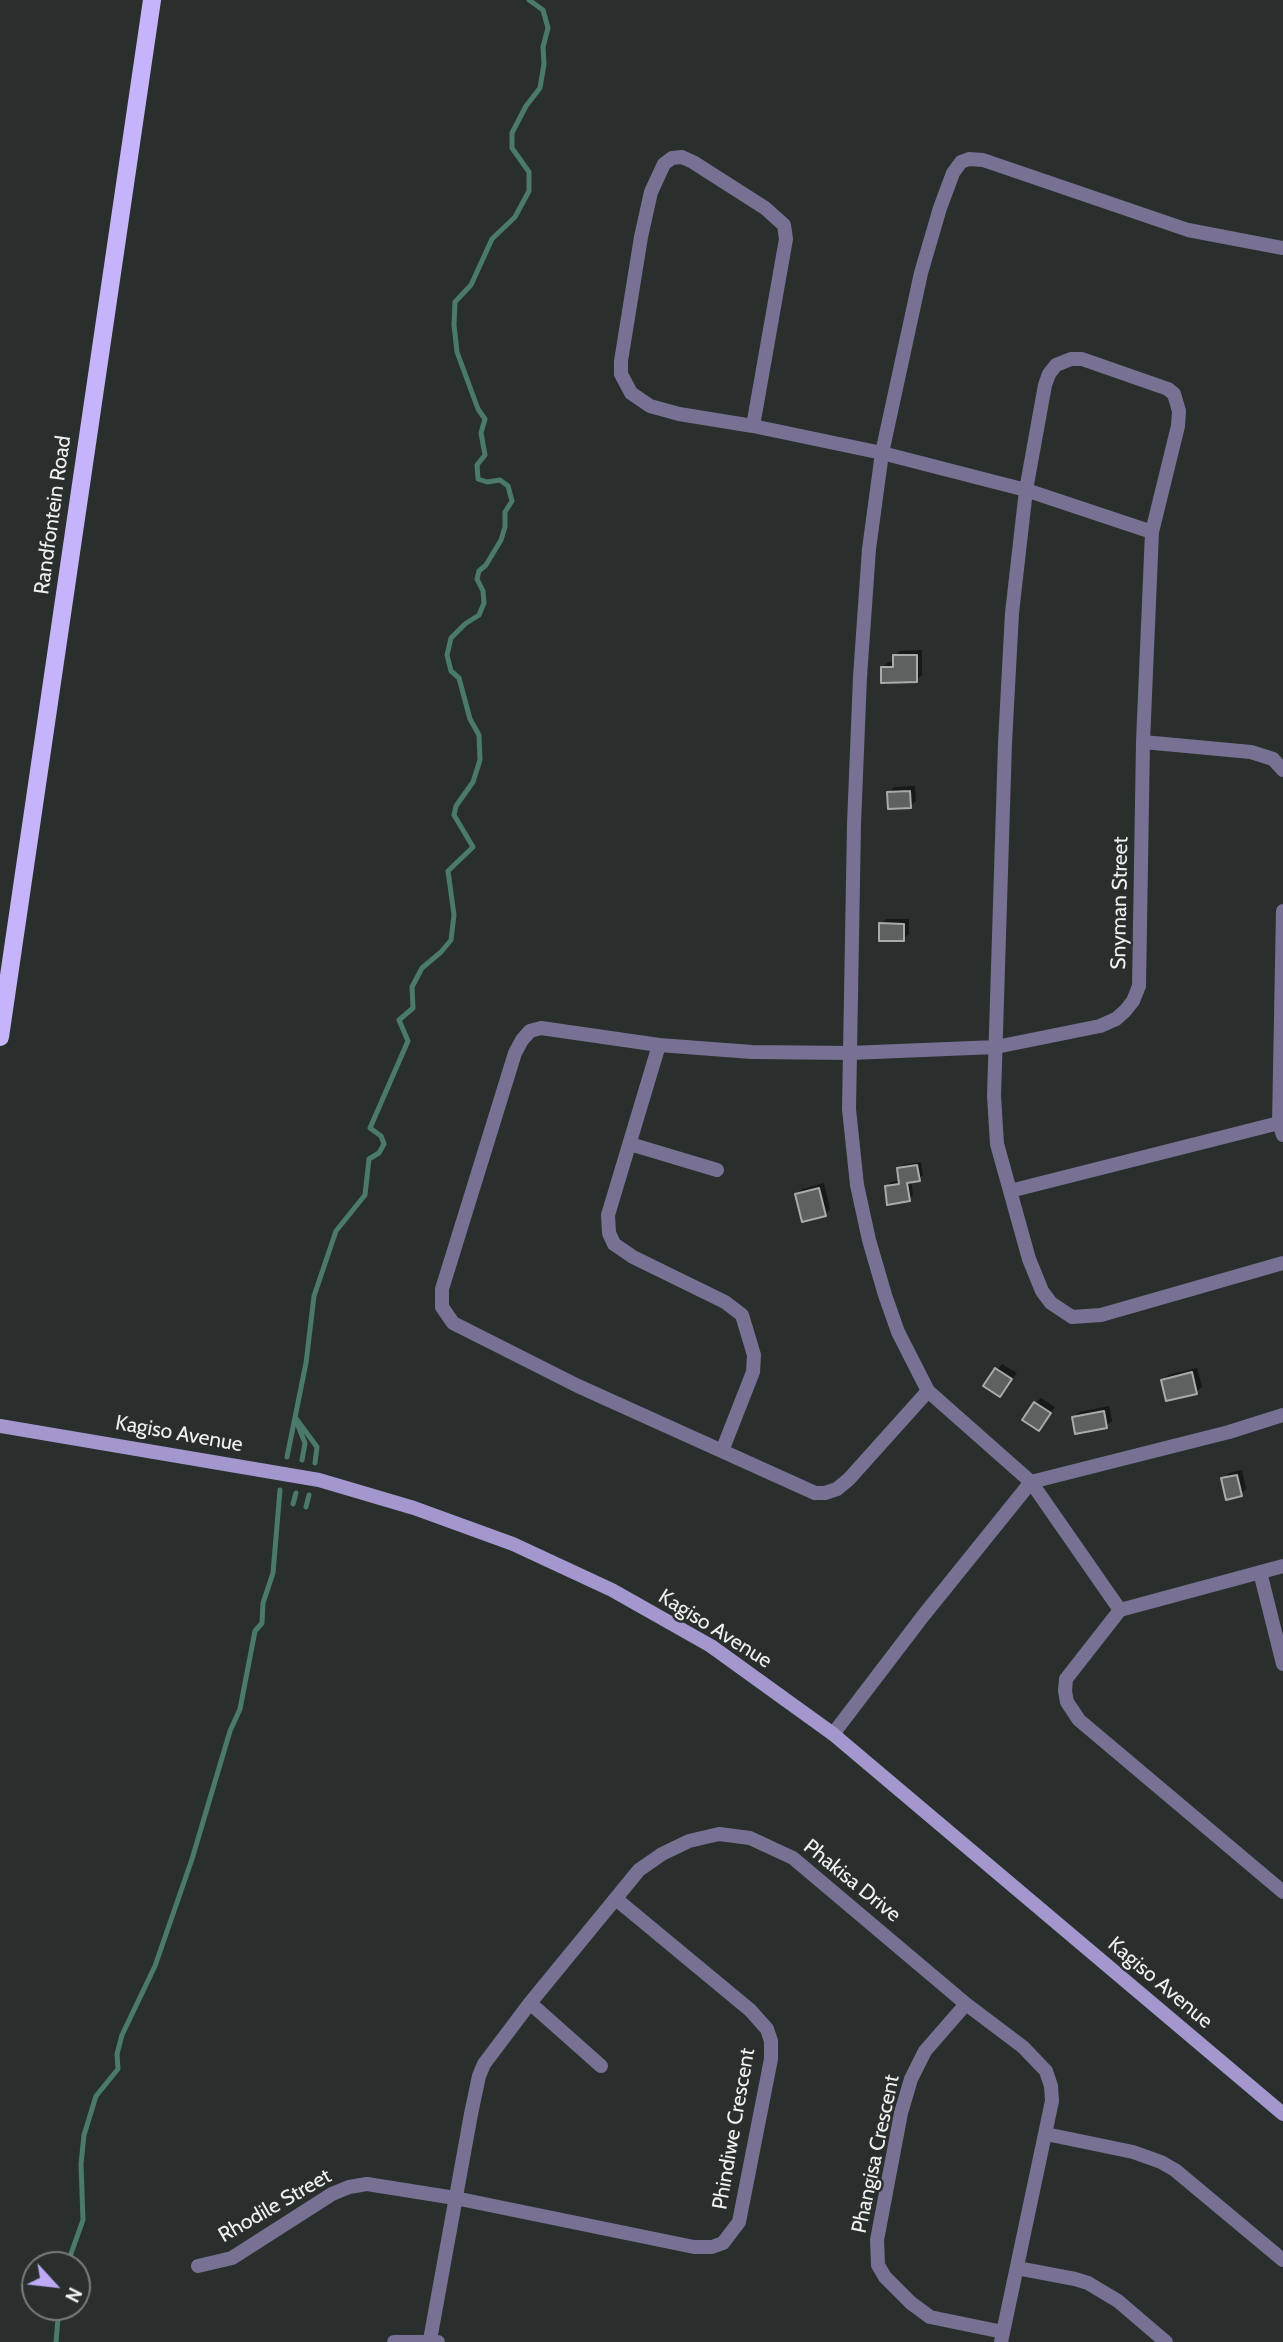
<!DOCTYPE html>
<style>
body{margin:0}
#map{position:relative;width:1283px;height:2342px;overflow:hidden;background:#292f2d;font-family:Cabin,sans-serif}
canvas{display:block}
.north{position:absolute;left:21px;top:2251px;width:70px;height:70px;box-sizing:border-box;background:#292f2d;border:2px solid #777d7b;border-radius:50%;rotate:117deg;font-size:19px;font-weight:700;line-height:28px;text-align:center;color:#edf1ef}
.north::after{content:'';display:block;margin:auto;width:24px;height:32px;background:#bda9f5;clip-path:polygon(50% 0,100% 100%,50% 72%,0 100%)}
</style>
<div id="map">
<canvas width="1283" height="2342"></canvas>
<div class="north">N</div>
</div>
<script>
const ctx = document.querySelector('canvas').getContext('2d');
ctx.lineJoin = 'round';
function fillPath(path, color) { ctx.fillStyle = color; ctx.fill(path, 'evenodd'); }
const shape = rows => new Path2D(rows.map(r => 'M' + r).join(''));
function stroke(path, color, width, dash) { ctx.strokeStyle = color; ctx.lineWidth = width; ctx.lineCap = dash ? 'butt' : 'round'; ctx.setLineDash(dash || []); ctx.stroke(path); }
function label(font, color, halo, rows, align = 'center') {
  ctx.font = font + ' Cabin,sans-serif'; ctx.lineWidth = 5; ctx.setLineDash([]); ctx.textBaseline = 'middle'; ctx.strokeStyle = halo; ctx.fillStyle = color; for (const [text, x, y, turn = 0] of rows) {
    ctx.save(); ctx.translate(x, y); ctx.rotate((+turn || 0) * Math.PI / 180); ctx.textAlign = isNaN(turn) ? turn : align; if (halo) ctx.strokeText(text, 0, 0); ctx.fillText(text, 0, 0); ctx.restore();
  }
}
fillPath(shape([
 [922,650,922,675,916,681,883,667,888,662,894,662,894,656,900,651],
 [915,786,916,801,910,806,889,793,894,787],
 [886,919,909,919,909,934,903,939,881,924],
 [921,1162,923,1175,919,1179,911,1180,913,1195,909,1199,887,1186,891,1182,900,1181,899,1169,903,1165],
 [824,1183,830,1209,825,1215,797,1194,802,1189],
 [1002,1364,1017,1373,1000,1395,986,1385],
 [1197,1368,1202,1387,1196,1392,1163,1380,1168,1375],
 [1041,1398,1055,1407,1039,1429,1035,1403],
 [1109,1406,1112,1421,1106,1426,1074,1417,1079,1412],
 [1242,1470,1246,1489,1241,1494,1223,1479,1229,1473]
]), '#0007');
stroke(shape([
 [295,1417,317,1447,315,1463],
 [297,1423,305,1443,302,1460],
 [287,1457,306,1363,314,1296,336,1231,365,1195,369,1159,379,1153,384,1144,381,1136,370,1128,408,1041,399,1020,413,1008,412,987,422,968,441,952,451,940,454,915,448,871,473,847,454,815,456,806,473,782,480,760,479,735,470,719,459,678,451,671,447,655,451,638,465,624,479,615,484,603,483,591,477,579,479,571,486,565,501,540,505,527,505,512,512,501,508,486,500,480,487,482,478,479,477,465,485,455,481,433,485,419,478,409,457,352,454,325,455,302,471,285,492,239,515,217,529,191,529,172,512,148,512,133,526,106,540,88,544,64,543,47,548,28,543,10,529,0],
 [293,1504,296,1493],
 [306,1507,309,1495],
 [67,2265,83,2220,81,2164,84,2135,96,2096,118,2069,117,2054,122,2035,155,1966,192,1859,230,1731,240,1709,255,1631,262,1623,263,1603,273,1573,280,1490],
 [56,2342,59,2307]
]), '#4b796b', 5);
const building = shape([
 [893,655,917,655,917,682,881,683,881,667,893,667,893,655],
 [910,791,911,808,888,809,887,792,910,791],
 [879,923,904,924,904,941,879,941,879,923],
 [917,1165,920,1181,907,1183,910,1201,887,1205,885,1186,899,1184,897,1168,917,1165],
 [819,1188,826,1216,802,1222,795,1194,819,1188],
 [995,1368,1012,1379,1000,1397,983,1386,995,1368],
 [1192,1372,1197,1394,1166,1401,1161,1380,1192,1372],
 [1034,1402,1051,1413,1039,1431,1022,1420,1034,1402],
 [1104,1411,1107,1428,1075,1434,1072,1417,1104,1411],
 [1237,1475,1242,1496,1226,1500,1221,1478,1237,1475]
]);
fillPath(building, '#5b625f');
stroke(building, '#a5acaa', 2);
stroke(shape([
 [753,426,786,239,784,225,765,208,693,162,682,157,672,158,664,164,651,192,641,237,621,361,621,374,631,393,650,406,679,414,753,426,882,453,1026,490,1152,532,1178,426,1179,411,1174,394,1168,389,1082,359,1071,359,1056,365,1049,374,1045,385,1026,490,1012,613,1005,743,994,1096,997,1144,1029,1259,1042,1291,1051,1303,1072,1317,1101,1315,1283,1263],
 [1143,742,1152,532],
 [1283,911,1279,1123,1283,1135],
 [659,1045,608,1215,609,1233,614,1244,633,1257,725,1302,742,1315,754,1355,753,1372,722,1451],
 [630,1144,717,1170],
 [1010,1191,1279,1123],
 [928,1391,849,1479,837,1489,825,1493,815,1493,578,1386,453,1323,442,1307,442,1289,515,1053,522,1040,530,1031,541,1028,659,1045,752,1052,850,1053,996,1047,1100,1026,1116,1019,1125,1011,1133,1001,1139,986,1143,742,1251,752,1273,759,1283,770],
 [1283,1566,1120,1610,1066,1679,1065,1691,1067,1702,1079,1720,1283,1892],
 [1260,1572,1283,1664],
 [1120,1610,1031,1482,928,1391,898,1332,885,1295,869,1240,857,1185,849,1109,854,824,860,677,869,549,882,453,921,273,940,208,953,173,961,162,969,159,983,160,1188,230,1283,248],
 [833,1734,923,1616,1031,1482,1229,1432,1283,1415],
 [530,2003,601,2066],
 [966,2004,925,2051,911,2079,901,2113,877,2240,878,2265,885,2277,911,2303,930,2317,1003,2332],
 [1046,2134,1133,2152,1161,2162,1175,2170,1283,2260],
 [198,2266,232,2258,332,2194,349,2187,367,2184,455,2198,694,2247,712,2247,723,2243,739,2222,771,2059,771,2041,767,2029,750,2010,616,1899],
 [1017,2268,1075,2279,1088,2283,1118,2301,1166,2342],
 [430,2340,471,2114,479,2076,484,2064,530,2003,639,1870,662,1854,689,1841,719,1834,750,1838,793,1858,966,2004,1023,2047,1046,2071,1051,2086,1052,2101,1001,2342],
 [394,2342,438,2342]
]), '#797193', 14);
stroke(shape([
 [0,1426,319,1480,414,1508,513,1544,612,1590,711,1646,833,1734,1283,2114]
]), '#a497cd', 14);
stroke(shape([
 [0,1037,152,0]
]), '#c6b4fa', 18);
label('21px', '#edf1ef', '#292f2d', [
 ["Randfontein Road",53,515,-82],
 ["Snyman Street",1120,903,-89],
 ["Kagiso Avenue",179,1434,10],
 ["Kagiso Avenue",715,1629,32],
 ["Phakisa Drive",852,1881,39],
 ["Kagiso Avenue",1160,1983,40],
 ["Phindiwe Crescent",734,2129,-80],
 ["Phangisa Crescent",876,2154,-78],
 ["Rhodile Street",275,2206,-30]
]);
</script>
